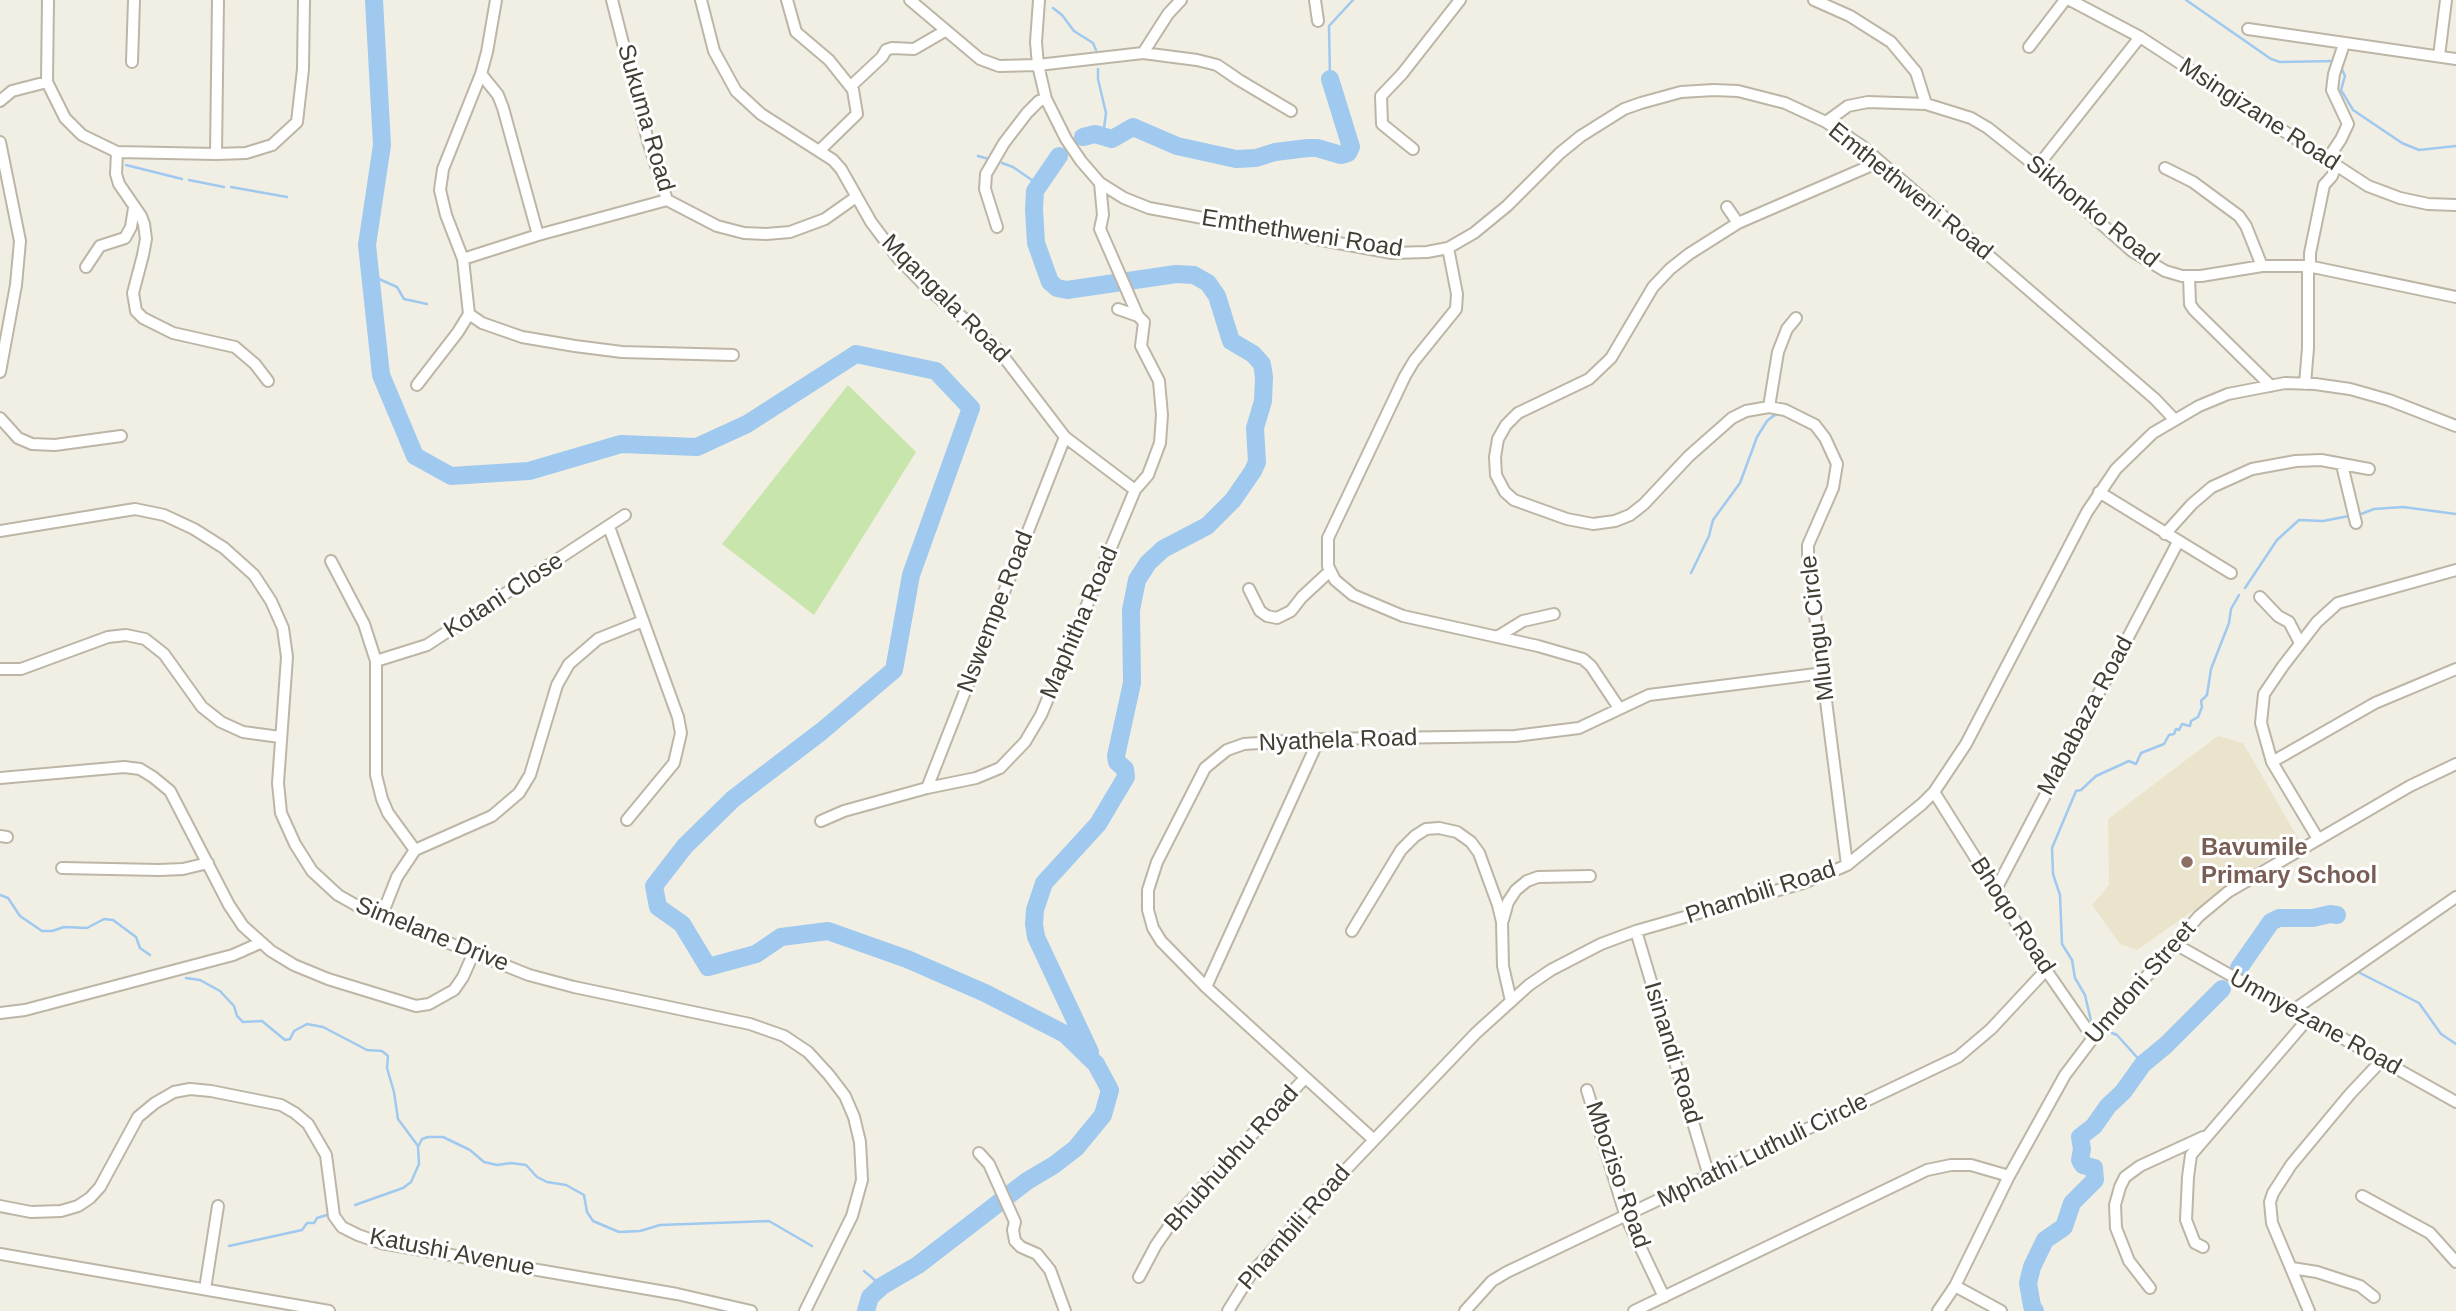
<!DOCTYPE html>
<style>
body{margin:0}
canvas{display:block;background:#f1eee3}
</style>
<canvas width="2456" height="1311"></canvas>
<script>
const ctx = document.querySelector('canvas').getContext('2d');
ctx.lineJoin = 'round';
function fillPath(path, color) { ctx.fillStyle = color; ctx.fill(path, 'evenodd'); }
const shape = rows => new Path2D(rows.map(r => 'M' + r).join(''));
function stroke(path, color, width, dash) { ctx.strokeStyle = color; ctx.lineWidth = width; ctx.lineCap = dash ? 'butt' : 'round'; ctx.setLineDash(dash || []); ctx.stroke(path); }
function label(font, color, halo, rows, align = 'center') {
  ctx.font = font + ' Arial,sans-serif'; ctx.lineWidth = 6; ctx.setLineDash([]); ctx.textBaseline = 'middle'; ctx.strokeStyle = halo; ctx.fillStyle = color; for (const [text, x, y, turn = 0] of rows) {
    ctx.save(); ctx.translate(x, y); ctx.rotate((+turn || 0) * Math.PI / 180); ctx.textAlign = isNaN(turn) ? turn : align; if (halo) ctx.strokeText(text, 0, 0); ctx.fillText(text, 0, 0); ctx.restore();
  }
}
fillPath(shape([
 [2218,736,2243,743,2298,838,2137,950,2120,944,2092,905,2109,885,2108,819]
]), '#ebe4cd');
fillPath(shape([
 [848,385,916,452,814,615,722,544]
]), '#c8e6ac');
stroke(shape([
 [2186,0,2271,59,2280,62,2335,61],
 [1053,8,1062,15,1074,31,1093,43,1096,50],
 [2340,65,2345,76,2341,90,2353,110,2402,143,2419,150,2456,146],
 [1098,69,1098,79,1106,113,1103,136],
 [1330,79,1329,26,1353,0],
 [978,156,989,159],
 [1002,163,1013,167,1039,185],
 [126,165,182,179],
 [189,180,224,187],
 [231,187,287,197],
 [370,275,397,287,404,299,427,304],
 [2356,516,2374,509,2403,507,2456,514],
 [1691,573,1709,536,1713,520,1740,483,1757,437,1767,421,1773,416,1780,413],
 [2245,588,2277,540,2299,520,2323,521,2349,516],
 [0,895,8,898,20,916,42,931,52,931,64,927,87,928,104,919,113,920,136,937,140,948,150,955],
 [2358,972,2419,1003,2441,1034,2456,1044],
 [186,978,200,980,220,991,234,1006,237,1016,243,1022,262,1021,285,1040,290,1039,294,1031,307,1024,323,1027,367,1050,382,1051,388,1056,387,1068,394,1092,398,1119,418,1146],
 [2092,1025,2085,995,2075,978,2072,960,2062,944,2060,895,2053,874,2052,848,2076,791,2081,790,2096,776,2129,761,2136,764,2141,753,2164,744,2169,735,2174,734,2176,729,2179,730,2182,724,2190,726,2191,721,2198,717,2202,707,2201,701,2207,695,2211,669,2229,623,2231,609,2239,595],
 [2112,1033,2117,1035,2143,1064],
 [355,1205,403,1188,411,1182,419,1164,418,1147,422,1139,428,1137,443,1137,470,1150,484,1162,497,1165,511,1163,526,1165,537,1177,547,1182,566,1185,584,1195,587,1212,593,1221,619,1232,640,1231,660,1225,769,1221,812,1246],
 [229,1246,302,1230,307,1223,314,1223,317,1218,327,1215],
 [864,1271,882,1286]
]), '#9fc9ef', 2.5);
stroke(shape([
 [374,0,382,145,367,245,381,375,415,456,451,476,529,471,621,444,697,447,747,424,856,354,936,371,971,408,911,575,894,670,822,731,733,799,685,846,654,886,658,907,682,924,708,967,756,954,781,937,828,931,907,959,985,993,1065,1034,1096,1064,1110,1090,1103,1115,1076,1148,1054,1165,1027,1181,918,1265,882,1286,870,1297,866,1311],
 [1083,137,1095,134,1112,139,1133,127,1177,146,1236,159,1256,158,1275,152,1308,148,1317,148,1341,155,1348,153,1351,147,1330,79],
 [1059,156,1035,191,1034,209,1036,243,1050,282,1057,288,1067,290,1176,274,1194,275,1208,283,1217,296,1231,341,1253,354,1262,364,1264,377,1263,401,1255,428,1257,462,1253,471,1233,500,1207,526,1163,549,1148,563,1137,580,1131,610,1132,683,1116,756,1117,762,1125,769,1126,777,1098,824,1044,883,1035,910,1034,924,1036,937,1090,1052],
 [2239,968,2271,922,2279,918,2313,918,2330,914,2337,915],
 [2035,1311,2032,1306,2028,1283,2032,1267,2045,1240,2064,1227,2072,1203,2095,1180,2094,1168,2083,1165,2080,1160,2082,1149,2080,1137,2094,1126,2108,1106,2123,1092,2143,1064,2166,1045,2222,989]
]), '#9fc9ef', 18);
const minor = shape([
 [48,0,47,82,65,118,82,135,117,152,216,154,246,153,272,145,297,122,303,69,304,0],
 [496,0,487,52,481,74,443,169,440,190,446,215,463,259,469,314,482,323,522,337,575,346,622,352,733,355],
 [612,0,648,141,667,200,717,226,744,233,766,234,790,232,825,219,856,197],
 [701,0,714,51,736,91,761,114,833,160,841,169,871,222,898,258,927,288,973,326,1000,352,1065,437,1135,490],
 [787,0,796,32,829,60,853,90,857,114,820,150],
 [910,0,980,59,999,66,1038,65,1143,53,1197,60,1217,65,1239,80,1291,111],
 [1039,0,1036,42,1038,65,1046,99,1066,139,1081,161,1100,183,1124,198,1149,208,1392,253,1427,252,1448,248,1474,233,1507,206,1560,153,1581,136,1624,109,1641,103,1681,92,1714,90,1738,91,1785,103,1826,122,1862,146,2155,399,2174,419],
 [1315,0,1318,21],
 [1814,0,1850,16,1891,42,1916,72,1926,104],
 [2070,0,2140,37,2368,186,2400,198,2428,204,2456,205],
 [2248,29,2456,59],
 [2029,47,2065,0],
 [1143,53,1168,14,1181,0],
 [2439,56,2446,0],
 [132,62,134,0],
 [481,74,498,95,503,108,538,235],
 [851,86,882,57,886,50,892,48,914,49,945,31],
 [0,101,12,91,47,82],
 [1826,122,1848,106,1868,102,1926,104,1971,118,1988,128,2037,167,2132,251,2165,271,2182,276,2201,276,2262,266,2308,266,2456,297],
 [0,142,20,241,16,285,0,372],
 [1413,149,1382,124,1381,96,1402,74,1460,0],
 [117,152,116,174,119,184,141,216,144,224,146,239,143,255,133,293,136,311,143,318,173,333,235,347,255,364,268,381],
 [216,154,218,0],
 [2327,160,2341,139,2348,124,2332,90,2334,74,2344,44],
 [2037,167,2140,37],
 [2165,168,2193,182,2239,216,2246,226,2262,266],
 [1100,183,1103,215,1100,229,1138,316],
 [1727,207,1738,223],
 [997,227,985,189,986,174,1004,143,1027,113,1039,101,1046,99],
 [1448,248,1457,294,1456,309,1414,361,1405,376,1328,538,1328,566,1335,580,1353,595,1403,616,1538,646,1583,659,1591,666,1619,708],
 [463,259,538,235,667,200],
 [86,267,100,246,125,238,131,227,134,208],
 [2310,267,2310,253,2324,185,2332,176,2336,166],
 [2189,276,2190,304,2194,310,2271,386],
 [2305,384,2308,348,2308,266],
 [417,385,458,332,469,314],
 [1769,407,1778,352,1787,329,1796,318],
 [0,418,18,438,32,444,55,445,121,436],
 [2342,465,2356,523],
 [2099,492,2231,573],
 [609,527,678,717,681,733,674,763,627,820],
 [0,531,135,509,164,515,194,529,224,548,254,575,271,601,283,628,287,657,278,783,281,813,295,844,312,871,338,895,361,908,529,975,574,987,750,1024,784,1036,808,1052,829,1075,845,1096,854,1117,860,1142,862,1180,852,1216,805,1311],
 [2165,534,2192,504,2212,487,2252,469,2296,461,2321,460,2369,469],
 [331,561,364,624,376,661,376,775,382,799,388,813,415,850],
 [1249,589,1260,611,1267,616,1277,618,1291,611,1302,597,1330,571],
 [2260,597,2278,616,2289,622,2300,643],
 [1497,637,1523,621,1554,614],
 [376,661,427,645,625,515],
 [0,669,21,669,108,637,126,635,145,639,164,654,202,707,221,722,243,732,280,737],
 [2272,762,2375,703,2456,669],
 [0,778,124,767,140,769,153,777,170,791,229,905,243,926,271,951,294,965,328,979,416,1006,429,1004,454,990,463,977,474,952],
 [927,788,1065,437],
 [1934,792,2046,970,2093,1038],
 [821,821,844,811,927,788,976,778,1000,768,1025,742,1041,715,1135,490,1148,475,1160,443,1162,415,1159,381,1141,346,1144,322,1138,316,1118,309],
 [0,836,7,837],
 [2318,839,2272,762,2261,723,2264,694,2283,666,2317,622,2338,603,2456,570],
 [1847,865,1808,560,1808,545,1833,488,1837,464,1825,438,1815,425,1785,410,1769,407,1746,411,1732,418,1689,456,1644,504,1630,515,1615,521,1593,524,1567,519,1514,500,1505,492,1496,475,1495,457,1498,439,1506,425,1518,413,1589,379,1611,358,1653,287,1670,269,1689,254,1738,223,1879,162],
 [62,868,159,870,183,869,208,863],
 [1995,891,2178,542],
 [382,915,397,877,415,850,492,816,519,793,530,775,557,685,569,664,598,639,643,621],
 [1503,920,1508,902,1516,890,1527,881,1538,877,1590,876],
 [1352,931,1401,850,1415,836,1426,829,1439,828,1457,832,1471,842,1479,853,1498,905,1502,922,1503,966,1511,1001],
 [1636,931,1709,1176],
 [2175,944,2456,1102],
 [1206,987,1319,739],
 [2292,1011,2456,897],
 [0,1013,25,1010,233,955,260,943],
 [1587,1090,1626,1217,1664,1297],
 [1374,1140,1206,987,1161,941,1153,928,1148,910,1148,890,1157,862,1205,768,1227,750,1244,744,1319,739,1515,736,1579,728,1649,695,1824,673],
 [979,1153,989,1164,1015,1222,1013,1230,1015,1241,1021,1247,1037,1254,1050,1270,1065,1311],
 [2362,1196,2430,1233,2456,1262],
 [0,1206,31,1212,61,1211,78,1206,90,1198,100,1187,138,1117,155,1103,174,1092,190,1089,211,1091,281,1105,295,1113,308,1124,326,1155,334,1216,342,1227,358,1235,381,1243,677,1294,751,1311],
 [2203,1247,2195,1243,2186,1220,2188,1177,2191,1155,2307,1020],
 [0,1254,329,1311],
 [2292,1268,2317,1272,2360,1286,2374,1297],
 [1139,1277,1156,1245,1177,1215,1305,1078],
 [1955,1286,2001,1311],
 [2150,1288,2129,1261,2116,1228,2115,1205,2120,1187,2125,1177,2140,1166,2203,1137],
 [205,1289,218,1206],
 [1228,1311,1251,1274,1315,1202,1476,1033,1529,985,1551,970,1601,944,1636,931,1803,883,1831,872,1847,865,1922,804,1934,792,1966,744,2087,512,2116,469,2153,433,2199,406,2228,394,2285,383,2315,384,2350,389,2389,400,2456,426],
 [1465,1311,1492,1281,1507,1272,1958,1057,1991,1029,2046,970],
 [1634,1311,1927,1170,1951,1165,1971,1165,2009,1176],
 [1938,1311,1955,1286,2009,1176,2065,1075,2093,1038,2199,916,2228,892,2410,786,2456,764],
 [2309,1311,2272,1223,2270,1202,2273,1193,2291,1165,2350,1094,2382,1060]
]);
stroke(minor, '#bdb6a6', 14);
stroke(minor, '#fff', 10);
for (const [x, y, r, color] of [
 [2187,862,7,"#8d6e63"]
]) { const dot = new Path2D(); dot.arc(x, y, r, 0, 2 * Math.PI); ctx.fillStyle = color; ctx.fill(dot); stroke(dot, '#fff', 2.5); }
label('24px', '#433e33', '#fff', [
 ["Msingizane Road",2259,115,33],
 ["Sukuma Road",645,118,74],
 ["Emthethweni Road",1910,192,39],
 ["Sikhonko Road",2092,212,39],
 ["Emthethweni Road",1302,234,9],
 ["Mqangala Road",945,299,45],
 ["Kotani Close",504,596,-33],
 ["Nswempe Road",996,612,-69],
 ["Maphitha Road",1080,623,-67],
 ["Mlungu Circle",1818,628,-97],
 ["Mababaza Road",2086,716,-62],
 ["Nyathela Road",1338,741,-2],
 ["Phambili Road",1761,893,-18],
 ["Bhoqo Road",2012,916,57],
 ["Simelane Drive",432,935,22],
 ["Umdoni Street",2141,983,-49],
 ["Umnyezane Road",2315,1023,29],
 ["Isinandi Road",1672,1053,73],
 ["Mphathi Luthuli Circle",1763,1151,-26],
 ["Bhubhubhu Road",1232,1159,-48],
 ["Mboziso Road",1617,1175,71],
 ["Phambili Road",1295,1228,-49],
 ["Katushi Avenue",452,1253,11]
]);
label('bold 24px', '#785e54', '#fff', [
 ["Bavumile",2201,848],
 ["Primary School",2201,876]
], 'left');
</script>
